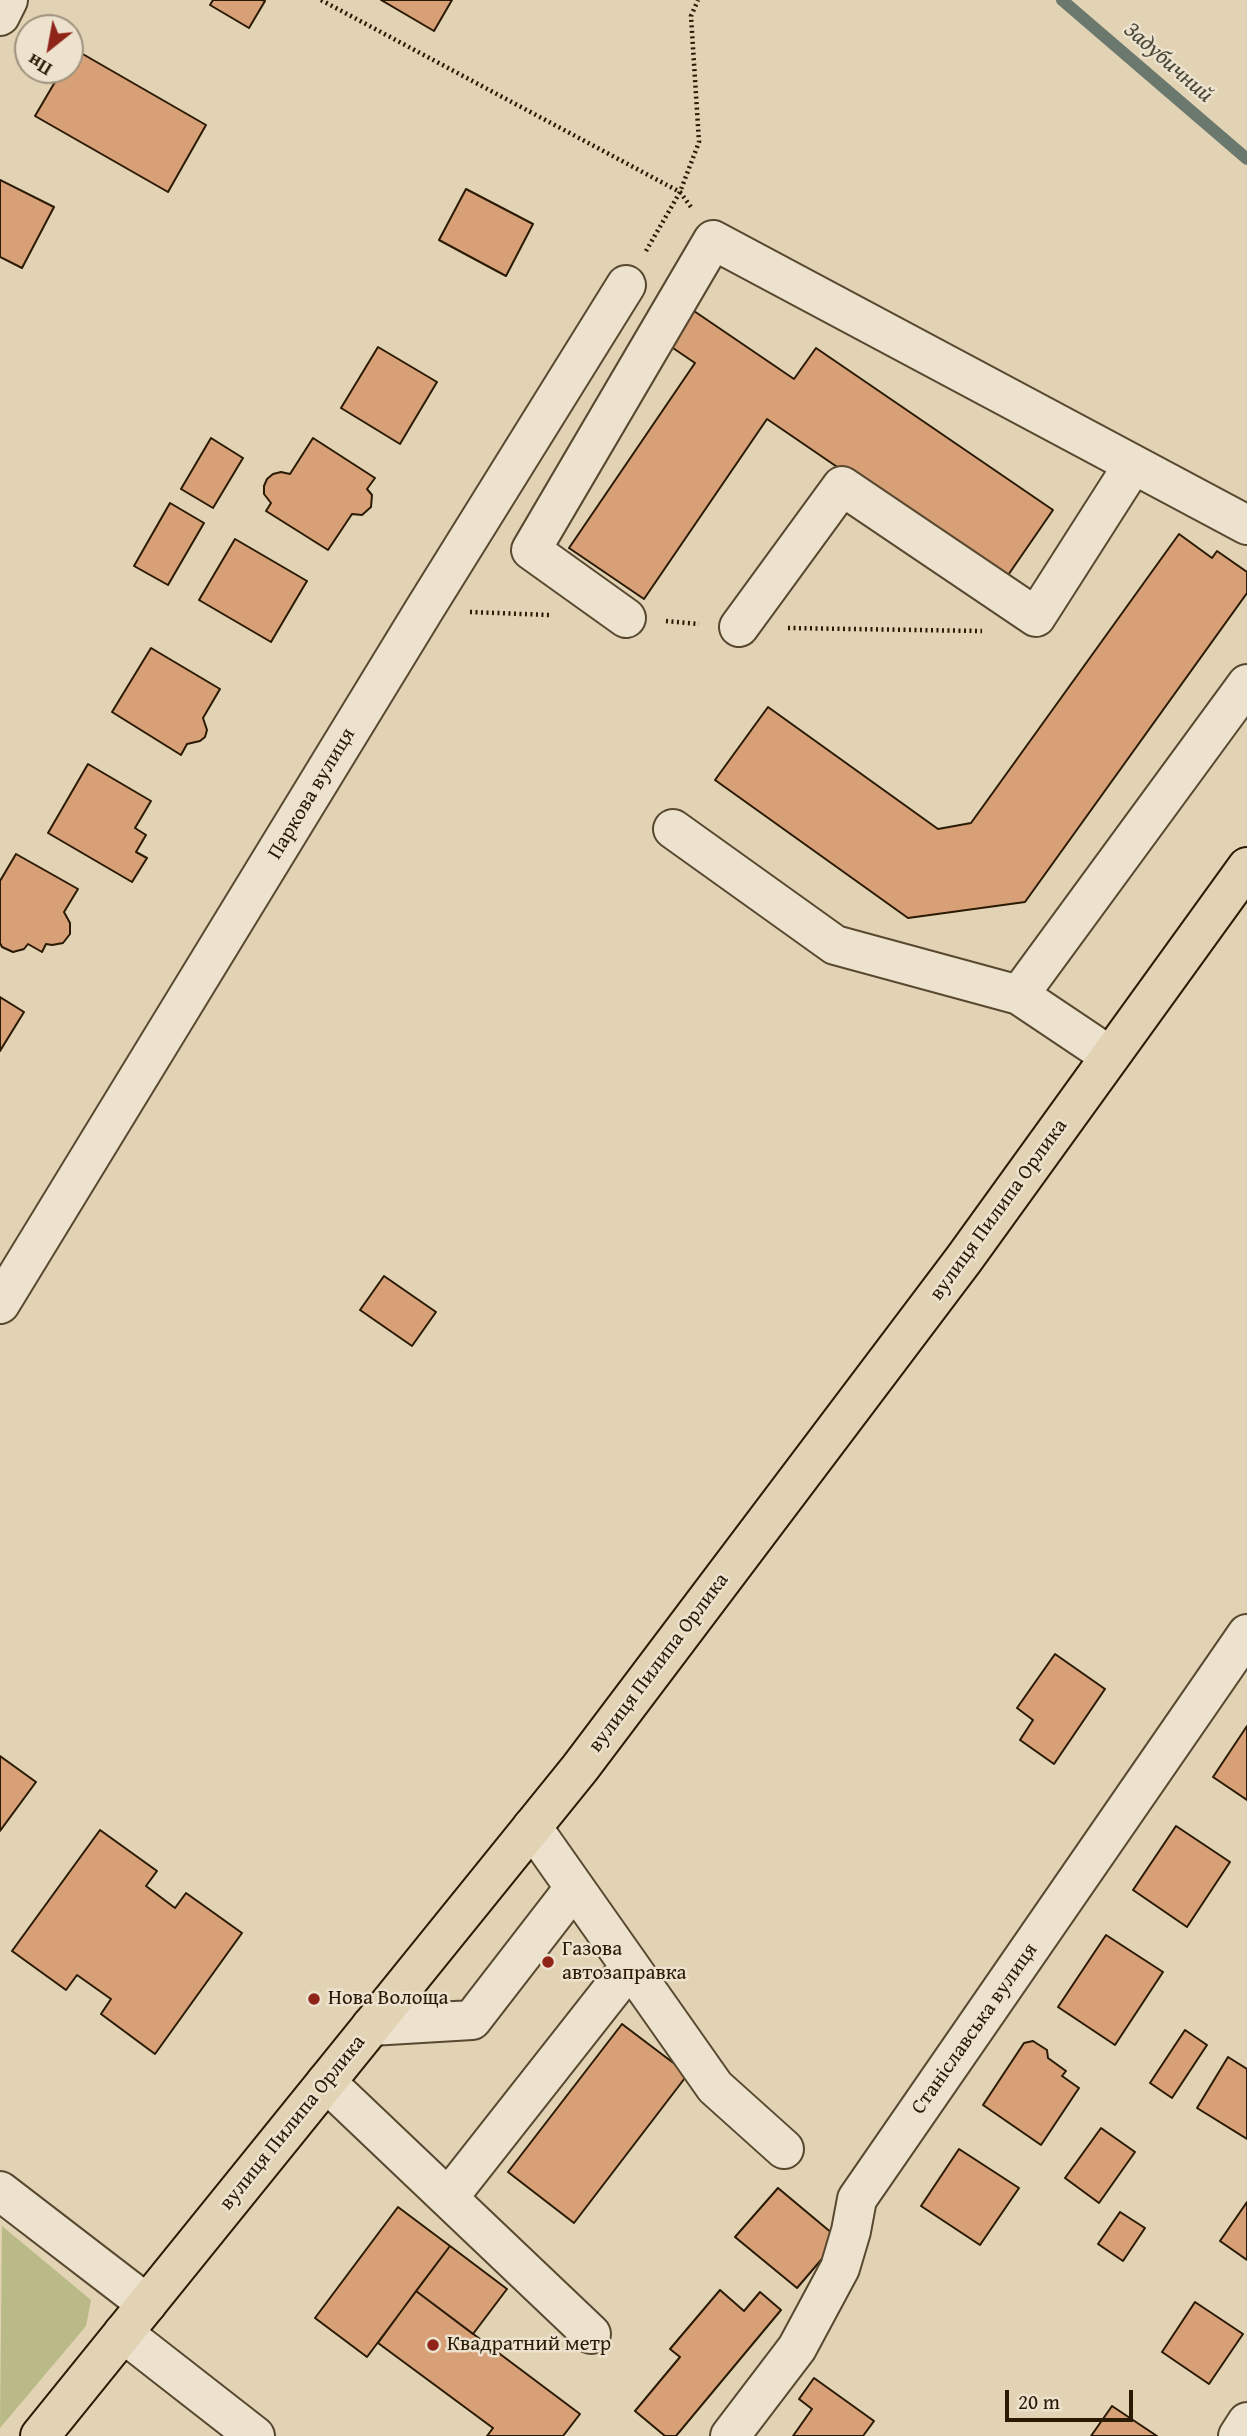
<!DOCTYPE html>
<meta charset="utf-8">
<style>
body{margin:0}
#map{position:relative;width:1247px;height:2436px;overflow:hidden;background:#e1d3b3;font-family:"Gentium Book Plus",serif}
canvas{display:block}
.north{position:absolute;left:14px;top:14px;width:70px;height:70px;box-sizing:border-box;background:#ece2ce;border:2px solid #9e927d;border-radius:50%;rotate:211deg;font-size:19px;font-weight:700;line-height:28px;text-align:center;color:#2a1a04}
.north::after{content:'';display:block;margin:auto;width:24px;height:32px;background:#8f2418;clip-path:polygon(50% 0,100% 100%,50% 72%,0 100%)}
.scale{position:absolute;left:1005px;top:2390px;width:128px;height:32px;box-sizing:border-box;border:4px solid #2a1a04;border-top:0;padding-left:9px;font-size:21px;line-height:24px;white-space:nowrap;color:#2a1a04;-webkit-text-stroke:5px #ece2ce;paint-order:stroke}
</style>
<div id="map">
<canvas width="1247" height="2436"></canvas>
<div class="north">Пн</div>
<div class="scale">20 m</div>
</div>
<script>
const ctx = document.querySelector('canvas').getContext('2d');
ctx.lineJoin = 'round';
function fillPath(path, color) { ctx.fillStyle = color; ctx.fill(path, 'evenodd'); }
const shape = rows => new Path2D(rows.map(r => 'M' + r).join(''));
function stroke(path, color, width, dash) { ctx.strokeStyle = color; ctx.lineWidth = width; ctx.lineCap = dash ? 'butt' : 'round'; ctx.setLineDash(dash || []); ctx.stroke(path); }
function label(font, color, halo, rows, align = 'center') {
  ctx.font = font + ' "Gentium Book Plus",serif'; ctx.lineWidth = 5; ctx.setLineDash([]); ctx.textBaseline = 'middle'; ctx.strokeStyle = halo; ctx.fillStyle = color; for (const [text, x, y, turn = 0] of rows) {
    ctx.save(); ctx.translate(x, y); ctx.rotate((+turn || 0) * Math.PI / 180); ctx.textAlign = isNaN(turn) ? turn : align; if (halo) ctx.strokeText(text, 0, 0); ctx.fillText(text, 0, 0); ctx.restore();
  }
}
fillPath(shape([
 [2,2226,91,2300,86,2326,0,2428]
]), '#baba88');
stroke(shape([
 [1062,0,1247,159]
]), '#6b786e', 12);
const building = shape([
 [213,0,262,0,265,1,249,28,210,5,213,0],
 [381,0,452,0,434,31,381,0],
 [74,49,206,125,168,192,35,116,62,70,70,70,70,56,74,49],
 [0,180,54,207,22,268,0,257,0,180],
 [466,189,533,224,506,276,439,240,466,189],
 [694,311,794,379,816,348,1053,510,1004,581,767,419,644,599,569,548,695,363,670,346,694,311],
 [378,347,437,382,400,444,341,408,378,347],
 [211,438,243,458,213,508,181,489,211,438],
 [313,438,375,478,367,489,372,495,371,507,362,515,352,514,328,550,266,511,271,503,264,494,264,486,267,479,273,474,281,472,290,474,313,438],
 [170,503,204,523,168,585,134,566,170,503],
 [1179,534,1212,558,1217,551,1247,572,1247,593,1025,902,908,918,715,780,768,707,938,829,971,823,1179,534],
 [235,539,307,581,271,642,199,600,235,539],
 [151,648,220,689,203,718,207,730,205,737,200,741,187,744,181,755,112,712,151,648],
 [88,764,151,801,135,828,146,835,136,852,147,858,132,882,48,833,88,764],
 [16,854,78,889,64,912,70,923,70,934,63,943,52,945,46,944,42,952,28,944,24,949,13,952,2,947,0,943,0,881,16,854],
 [0,997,24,1012,0,1051,0,997],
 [384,1276,436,1312,412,1346,360,1310,384,1276],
 [1055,1654,1105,1689,1054,1764,1020,1740,1033,1720,1017,1708,1055,1654],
 [1247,1726,1247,1800,1213,1777,1247,1726],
 [0,1756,36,1782,0,1831,0,1756],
 [1176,1826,1230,1862,1187,1927,1133,1890,1176,1826],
 [100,1830,157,1871,146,1886,175,1908,186,1893,242,1933,155,2054,101,2014,111,1999,77,1975,66,1990,12,1951,100,1830],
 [1106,1935,1163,1972,1115,2045,1058,2007,1106,1935],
 [622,2024,688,2074,574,2223,508,2172,622,2024],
 [1185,2030,1207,2045,1172,2098,1150,2083,1185,2030],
 [1033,2041,1047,2050,1048,2058,1066,2071,1062,2076,1079,2088,1041,2145,983,2105,1024,2043,1033,2041],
 [1228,2057,1247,2069,1247,2139,1197,2108,1228,2057],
 [1101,2128,1135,2152,1099,2203,1065,2178,1101,2128],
 [959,2149,1019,2188,980,2245,921,2206,959,2149],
 [778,2188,839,2239,797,2288,735,2237,778,2188],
 [1247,2202,1247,2260,1220,2241,1247,2202],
 [398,2207,450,2246,367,2357,315,2318,398,2207],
 [1120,2212,1145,2228,1123,2261,1098,2244,1120,2212],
 [450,2246,507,2289,473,2334,416,2291,450,2246],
 [720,2290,744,2311,760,2292,781,2310,676,2436,665,2436,635,2411,680,2357,670,2349,720,2290],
 [416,2291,580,2414,563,2436,487,2436,493,2428,378,2343,416,2291],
 [1195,2302,1243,2334,1209,2384,1162,2352,1195,2302],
 [814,2378,874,2421,863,2436,793,2436,812,2409,799,2399,814,2378],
 [1112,2406,1157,2436,1091,2436,1112,2406]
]);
fillPath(building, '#d7a077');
stroke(building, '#2a1a04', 2);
const minor = shape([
 [0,16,8,0],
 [626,618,531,550,713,240,1247,525],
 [739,627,842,486,1036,617,1133,465],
 [673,829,835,945,1019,995,1110,1056],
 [1019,995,1247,684],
 [0,1304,424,610,626,285],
 [532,1827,715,2087,784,2149],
 [371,2026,472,2020,574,1888],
 [326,2082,591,2334],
 [0,2191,147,2304],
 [448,2198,629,1968],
 [123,2333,255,2436],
 [730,2436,797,2348,840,2268,851,2231,857,2199,1247,1634],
 [1238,2436,1247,2422]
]);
const major = shape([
 [40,2436,580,1768,964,1259,1247,867]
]);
stroke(minor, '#584830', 42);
stroke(major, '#2a1a04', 42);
stroke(shape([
 [321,0,680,192,691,207],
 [646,251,680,192,699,142,691,16,698,0],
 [470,612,549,615],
 [666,621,699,624],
 [788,628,982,631]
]), '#2a1a04', 4.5, [2, 3.5]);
stroke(minor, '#ece2ce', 38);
stroke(major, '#e1d3b3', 38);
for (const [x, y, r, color] of [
 [548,1962,7,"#8f2418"],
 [314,1999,7,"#8f2418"],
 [433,2345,7,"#8f2418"]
]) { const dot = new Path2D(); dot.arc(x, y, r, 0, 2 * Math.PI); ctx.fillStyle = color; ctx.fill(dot); stroke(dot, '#ece2ce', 2.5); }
label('21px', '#2a1a04', '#ece2ce', [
 ["Паркова вулиця",312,794,-59],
 ["вулиця Пилипа Орлика",999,1210,-54],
 ["вулиця Пилипа Орлика",659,1663,-53],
 ["Станіславська вулиця",975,2029,-55],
 ["вулиця Пилипа Орлика",293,2123,-51]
]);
label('21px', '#2a1a04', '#ece2ce', [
 ["Газова",562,1950],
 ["автозаправка",562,1974],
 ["Нова Волоща",328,1999],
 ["Квадратний метр",447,2345]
], 'left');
label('italic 23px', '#4a4939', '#ece2ce', [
 ["Задубичний",1168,63,41]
]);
</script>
